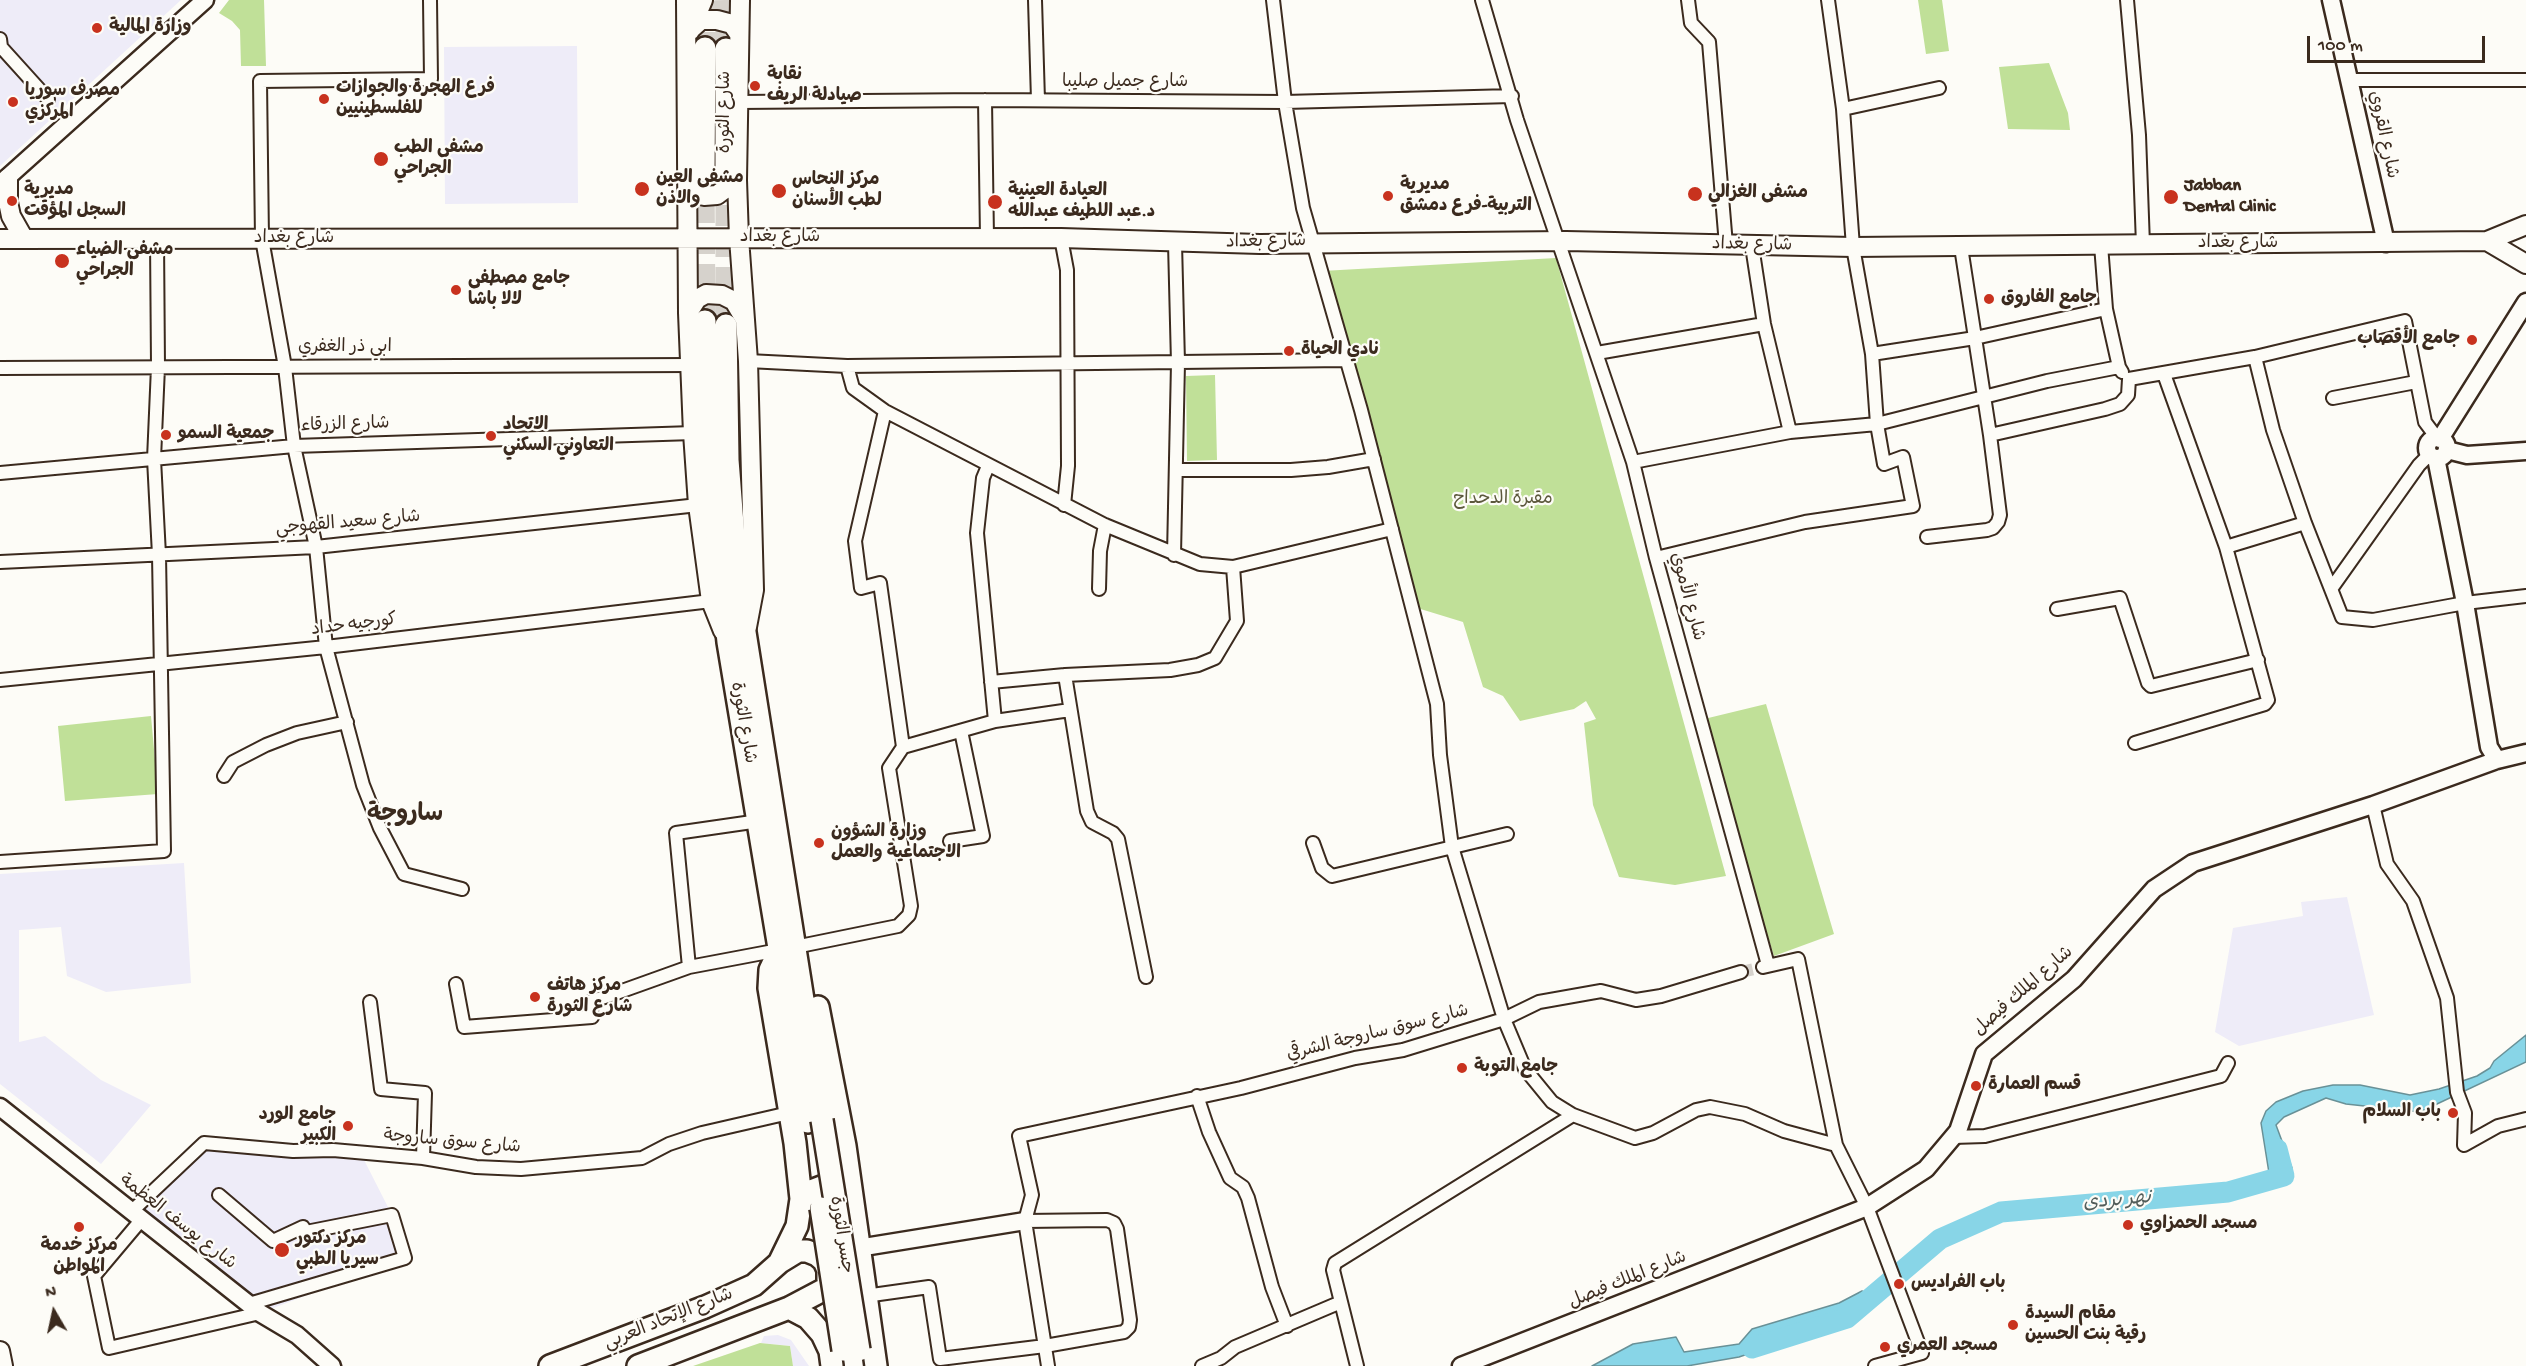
<!DOCTYPE html>
<meta charset="utf-8">
<style>
body{margin:0}
#map{position:relative;width:2526px;height:1366px;overflow:hidden;background:#fdfcf7;font-family:"Gochi Hand",sans-serif}
canvas{display:block}
.north{position:absolute;left:24px;top:1282px;width:60px;height:60px;-webkit-text-stroke:4px #fdfcf7;paint-order:stroke;rotate:351deg;font-size:16px;font-weight:700;line-height:24px;text-align:center;color:#3b2a1e}
.north::after{content:'';display:block;margin:auto;width:21px;height:27px;background:#3b2a1e;clip-path:polygon(50% 0,100% 100%,50% 72%,0 100%)}
.scale{position:absolute;left:2307px;top:36px;width:178px;height:27px;box-sizing:border-box;border:3px solid #3b2a1e;border-top:0;padding-left:8px;font-size:18px;line-height:21px;white-space:nowrap;color:#3b2a1e;-webkit-text-stroke:4px #fdfcf7;paint-order:stroke}
</style>
<div id="map">
<canvas width="2526" height="1366"></canvas>
<div class="north">N</div>
<div class="scale">100 m</div>
</div>
<script>
const ctx = document.querySelector('canvas').getContext('2d');
ctx.lineJoin = 'round';
function fillPath(path, color) { ctx.fillStyle = color; ctx.fill(path, 'evenodd'); }
const shape = rows => new Path2D(rows.map(r => 'M' + r).join(''));
function stroke(path, color, width, dash) { ctx.strokeStyle = color; ctx.lineWidth = width; ctx.lineCap = dash ? 'butt' : 'round'; ctx.setLineDash(dash || []); ctx.stroke(path); }
function label(font, color, halo, rows, align = 'center') {
  ctx.font = font + ' "Gochi Hand","Playpen Sans Arabic",sans-serif'; ctx.lineWidth = 4.5; ctx.setLineDash([]); ctx.textBaseline = 'middle'; ctx.strokeStyle = halo; ctx.fillStyle = color; for (const [text, x, y, turn = 0] of rows) {
    ctx.save(); ctx.translate(x, y); ctx.rotate((+turn || 0) * Math.PI / 180); ctx.textAlign = isNaN(turn) ? turn : align; if (halo) ctx.strokeText(text, 0, 0); ctx.fillText(text, 0, 0); ctx.restore();
  }
}
fillPath(shape([
 [0,0,181,0,0,166],
 [577,46,578,203,445,204,444,47],
 [184,863,191,983,106,992,67,976,61,927,19,930,19,1042,45,1036,101,1080,151,1105,101,1164,0,1084,0,874],
 [2347,897,2374,1015,2239,1046,2215,1032,2233,928,2303,916,2301,902],
 [204,1143,360,1152,392,1215,405,1258,260,1313,132,1211],
 [778,1335,791,1340,809,1366,793,1366,790,1346,761,1343,764,1336]
]), '#eeecf8');
fillPath(shape([
 [229,0,264,0,266,66,241,66,240,30,232,21,219,13],
 [1918,0,1942,0,1949,51,1926,54],
 [2049,63,2068,113,2070,130,2008,129,1999,67],
 [1556,258,1726,876,1675,885,1619,877,1593,805,1584,723,1596,719,1586,701,1574,709,1520,721,1503,696,1483,687,1463,622,1414,607,1322,271],
 [1215,375,1217,460,1187,461,1186,376],
 [1766,704,1834,934,1774,956,1700,720],
 [151,716,158,794,65,801,58,726],
 [760,1343,790,1346,793,1366,693,1366]
]), '#c0e098');
const water = shape([
 [2526,1035,2526,1062,2420,1112,2346,1104,2326,1098,2284,1117,2276,1125,2292,1168,2284,1176,2260,1183,2269,1173,2261,1123,2266,1111,2276,1102,2303,1091,2333,1085,2360,1085,2410,1095,2439,1089,2477,1076,2490,1068,2494,1061,2526,1035],
 [1862,1291,1872,1296,1847,1318,1778,1339,1768,1347,1739,1357,1687,1366,1592,1366,1633,1344,1676,1337,1684,1352,1739,1344,1752,1329,1839,1303,1862,1291]
]);
fillPath(water, '#88d5e7');
stroke(water, '#699197', 1.5);
stroke(shape([
 [1752,1348,1847,1318,1940,1239,2001,1212,2228,1192,2284,1176,2277,1149]
]), '#88d5e7', 21);
stroke(shape([
 [1741,972,1763,967]
]), '#d6d2cc', 12, [12, 6]);
stroke(shape([
 [725,0,726,49],
 [705,1,705,48],
 [704,171,705,321],
 [726,174,726,325]
]), '#d6d2cc', 21, [21, 10]);
const street = shape([
 [430,0,431,79,260,81,262,239,285,367,294,446,316,547,326,647,363,785,380,828,404,874,462,889],
 [1035,0,1038,100],
 [1273,0,1285,102,1303,208,1361,410,1437,704,1440,755,1452,847,1504,1019,1525,1069,1552,1102,1573,1115,1635,1138,1653,1133,1696,1110,1710,1107,1745,1114,1784,1131,1836,1145,1867,1207,1922,1353,1875,1366],
 [1482,0,1517,120,1633,462,1656,558,1768,965],
 [1688,0,1691,23,1709,42,1726,245],
 [2127,0,2139,135,2143,245],
 [0,39,1,47,48,99],
 [2351,80,2526,80],
 [985,100,987,238],
 [738,102,985,100,1285,102,1512,96],
 [1843,109,1939,88],
 [1061,238,1067,270,1068,466,1064,505],
 [2101,245,2106,309,2119,367,2122,372],
 [1752,246,1764,324,1790,432],
 [1597,353,1764,324],
 [1872,354,1975,338,2106,309],
 [2255,357,2273,430,2305,523,2342,617,2373,620,2465,603,2526,596],
 [748,361,847,366,1345,360],
 [847,366,853,388,885,411,1105,525,1200,564,1233,567,1392,529],
 [0,368,690,365],
 [2129,379,2255,357,2405,321,2425,422,2437,438],
 [2333,398,2416,382],
 [885,411,855,541,861,588,880,583,903,747],
 [1990,435,2105,409,2120,404,2128,395,2129,379],
 [1633,462,1790,432,1877,424,2047,381,2119,367],
 [988,466,983,478,977,533,995,721],
 [1176,470,1291,470,1328,467,1374,459],
 [0,473,294,446,693,433],
 [1927,537,1987,530,1993,528,1998,522,2000,515,1990,435,1961,247],
 [2226,547,2305,523],
 [1174,555,1178,363,1175,243],
 [1656,558,1805,522,1913,506,1903,457,1884,464,1877,424,1872,354,1853,247,1843,109,1828,0],
 [0,562,316,547,698,505],
 [1099,589,1100,551,1105,525],
 [2331,589,2419,465,2430,454],
 [2057,609,2120,598,2148,683,2151,686,2258,660],
 [1065,675,1087,811,1092,822,1113,833,1118,839,1146,977],
 [0,680,326,647,711,601],
 [991,682,1065,675,1170,670,1198,665,1215,658,1237,621,1233,567],
 [2135,743,2265,704,2268,700,2226,547,2164,374],
 [224,776,233,762,266,745,297,733,347,722],
 [2373,805,2387,864,2413,901,2447,998,2457,1092,2465,1113,2464,1145],
 [950,841,983,836,961,731],
 [1313,843,1322,868,1332,876,1507,834],
 [0,862,164,851,159,555,154,459,158,367,157,239],
 [795,947,898,926,909,915,911,906,889,768,903,747,995,721,1070,710],
 [689,967,676,833,759,821],
 [1763,967,1798,959,1836,1145],
 [456,984,464,1027,592,1017,590,1002,622,991,689,967,779,950],
 [370,1002,381,1089,425,1093,423,1158],
 [1197,1096,1209,1132,1230,1178,1243,1187,1248,1198,1272,1287,1287,1326],
 [1953,1137,1985,1136,2221,1076,2228,1063],
 [2464,1145,2498,1126,2526,1119],
 [219,1195,273,1241,303,1227,306,1232,392,1215,405,1258,249,1304],
 [132,1211,204,1143,293,1151,333,1150,423,1158,476,1167,521,1169,642,1158,669,1144,702,1133,789,1113],
 [142,1219,94,1276,109,1348,260,1313],
 [865,1296,929,1287,940,1359,1045,1346,1124,1332,1129,1327,1130,1320,1117,1229,1114,1223,1107,1220,1025,1221],
 [1048,1366,1025,1221,1032,1195,1019,1136,1241,1088,1355,1058,1403,1050,1504,1019,1539,1002,1601,991,1636,1000,1661,996,1741,972],
 [1202,1366,1221,1358,1235,1347,1341,1302],
 [1357,1366,1333,1270,1335,1263,1573,1115]
]);
const secondary = shape([
 [2331,0,2386,243],
 [0,184,205,0],
 '2427 448a10 10 0 1 1 20 0a10 10 0 1 1-20 0Z',
 [2440,439,2526,302],
 [2447,450,2467,455,2526,451],
 [2436,458,2465,603,2489,747,2497,760],
 [0,1107,260,1313,297,1335,332,1366],
 [858,1248,1025,1221],
 [1461,1366,1867,1207,1926,1169,1958,1131,1984,1054,2074,979,2154,889,2193,863,2373,805,2497,760,2526,753]
]);
const primary = shape([
 [686,0,688,313,693,433,698,505,711,601,723,631],
 [740,0,737,180,739,238,748,361,754,590,747,627],
 [691,29,701,20,717,20,732,24,739,34],
 [690,31,703,0],
 [688,176,697,190,704,196,717,195,737,180],
 [8,178,8,202,11,216,24,239],
 [0,239,1061,238,1260,244,1566,241,1853,247,2487,241,2526,264],
 [2487,241,2526,225],
 [688,313,697,299,706,294,722,295,734,301,744,318],
 [0,1351,3,1366]
]);
const highway = shape([
 [704,171,705,48],
 [726,174,726,49],
 [705,321,708,454,728,642,808,1122],
 [726,325,728,460,738,588,822,1120],
 [779,951,770,970,769,988,795,1143,801,1199,797,1226,780,1261],
 [818,1007,845,1146,876,1366],
 [801,1199,811,1191,824,1186,837,1185,850,1188],
 [789,1308,808,1318,822,1334,830,1351,832,1366],
 [550,1366,705,1307,754,1285,780,1262,798,1251,807,1251,817,1255,824,1261,828,1270,828,1280],
 [638,1366,789,1308,825,1289,842,1273]
]);
stroke(street, '#3b2a1e', 16);
stroke(secondary, '#3b2a1e', 21);
stroke(primary, '#3b2a1e', 22);
stroke(highway, '#3b2a1e', 26);
stroke(street, '#fdfcf7', 12);
stroke(secondary, '#fdfcf7', 16);
stroke(primary, '#fdfcf7', 18);
stroke(highway, '#fdfcf7', 21);
const highwayBridge = shape([
 [822,1120,859,1350],
 [821,1208,843,1350]
]);
stroke(highwayBridge, '#3b2a1e', 26, []);
stroke(highwayBridge, '#fdfcf7', 21);
for (const [x, y, r, color] of [
 [97,28,6,"#c8321e"],
 [755,86,6,"#c8321e"],
 [324,99,6,"#c8321e"],
 [13,102,6,"#c8321e"],
 [381,159,8,"#c8321e"],
 [642,189,8,"#c8321e"],
 [779,191,8,"#c8321e"],
 [1695,194,8,"#c8321e"],
 [1388,196,6,"#c8321e"],
 [2171,197,8,"#c8321e"],
 [12,201,6,"#c8321e"],
 [995,202,8,"#c8321e"],
 [62,261,8,"#c8321e"],
 [456,290,6,"#c8321e"],
 [1989,299,6,"#c8321e"],
 [2472,340,6,"#c8321e"],
 [1289,351,6,"#c8321e"],
 [166,435,6,"#c8321e"],
 [491,436,6,"#c8321e"],
 [819,843,6,"#c8321e"],
 [535,997,6,"#c8321e"],
 [1462,1068,6,"#c8321e"],
 [1976,1086,6,"#c8321e"],
 [2453,1113,6,"#c8321e"],
 [348,1126,6,"#c8321e"],
 [2128,1225,6,"#c8321e"],
 [79,1227,6,"#c8321e"],
 [282,1250,8,"#c8321e"],
 [1899,1284,6,"#c8321e"],
 [2013,1325,6,"#c8321e"],
 [1885,1347,6,"#c8321e"]
]) { const dot = new Path2D(); dot.arc(x, y, r, 0, 2 * Math.PI); ctx.fillStyle = color; ctx.fill(dot); stroke(dot, '#fdfcf7', 2); }
label('bold 18px', '#3b2a1e', '#fdfcf7', [
 ["وزارة المالية",109,28],
 ["نقابة",767,76],
 ["صيادلة الريف",767,97],
 ["فرع الهجرة والجوازات",336,89],
 ["للفلسطينيين",336,110],
 ["مصرف سوريا",25,92],
 ["المركزي",25,113],
 ["مشفى الطب",394,149],
 ["الجراحي",394,170],
 ["مشفى العين",656,179],
 ["والاذن",656,200],
 ["مركز النحاس",792,181],
 ["لطب الأسنان",792,202],
 ["مديرية",1400,186],
 ["التربية-فرع دمشق",1400,207],
 ["Jabban",2184,187],
 ["Dental Clinic",2184,208],
 ["مديرية",24,191],
 ["السجل المؤقت",24,212],
 ["العيادة العينية",1008,192],
 ["د.عبد اللطيف عبدالله",1008,213],
 ["مشفى الغزالي",1708,194],
 ["مشفى الضياء",76,251],
 ["الجراحي",76,272],
 ["جامع مصطفى",468,280],
 ["لالا باشا",468,301],
 ["جامع الفاروق",2001,299],
 ["جامع الأقصاب",2460,340,"right"],
 ["نادي الحياة",1301,351],
 ["الاتحاد",503,426],
 ["التعاوني السكني",503,447],
 ["جمعية السمو",178,435],
 ["وزارة الشؤون",831,833],
 ["الاجتماعية والعمل",831,854],
 ["مركز هاتف",547,987],
 ["شارع الثورة",547,1008],
 ["جامع التوبة",1474,1068],
 ["قسم العمارة",1988,1086],
 ["باب السلام",2441,1113,"right"],
 ["جامع الورد",336,1116,"right"],
 ["الكبير",336,1137,"right"],
 ["مسجد الحمزاوي",2140,1225],
 ["مركز دكتور",296,1240],
 ["سيريا الطبي",296,1261],
 ["مركز خدمة",79,1247,"center"],
 ["المواطن",79,1268,"center"],
 ["باب الفراديس",1911,1284],
 ["مقام السيدة",2025,1315],
 ["رقية بنت الحسين",2025,1336],
 ["مسجد العمري",1897,1347]
], 'left');
label('18px', '#3b2a1e', '#fdfcf7', [
 ["شارع جميل صليبا",1125,83],
 ["شارع الثورة",726,112,-90],
 ["شارع القروي",2382,135,78],
 ["شارع بغداد",780,238],
 ["شارع بغداد",294,239],
 ["شارع بغداد",1266,243,-1],
 ["شارع بغداد",2238,244],
 ["شارع بغداد",1752,246,1],
 ["ابي ذر الغفري",345,348],
 ["شارع الزرقاء",345,426,-2],
 ["شارع سعيد القهوجي",348,524,-5],
 ["شارع الأموي",1686,597,75],
 ["كورجيه حداد",354,626,-7],
 ["شارع الثورة",742,723,80],
 ["شارع الملك فيصل",2024,992,-41],
 ["شارع سوق ساروجة الشرقي",1378,1034,-14],
 ["شارع سوق ساروجة",452,1143,5],
 ["شارع يوسف العظمة",177,1223,38],
 ["جسر الثورة",840,1235,81],
 ["شارع الملك فيصل",1628,1281,-22],
 ["شارع الإتحاد العربي",669,1320,-22]
]);
label('18px', '#5c583c', '#fdfcf7', [
 ["مقبرة الدحداح",1503,500]
]);
label('italic 20px', '#525d5a', '#fdfcf7', [
 ["نهر بردى",2117,1202,-5]
]);
label('bold 24px', '#3b2a1e', '#fdfcf7', [
 ["ساروجة",405,816]
]);
</script>
